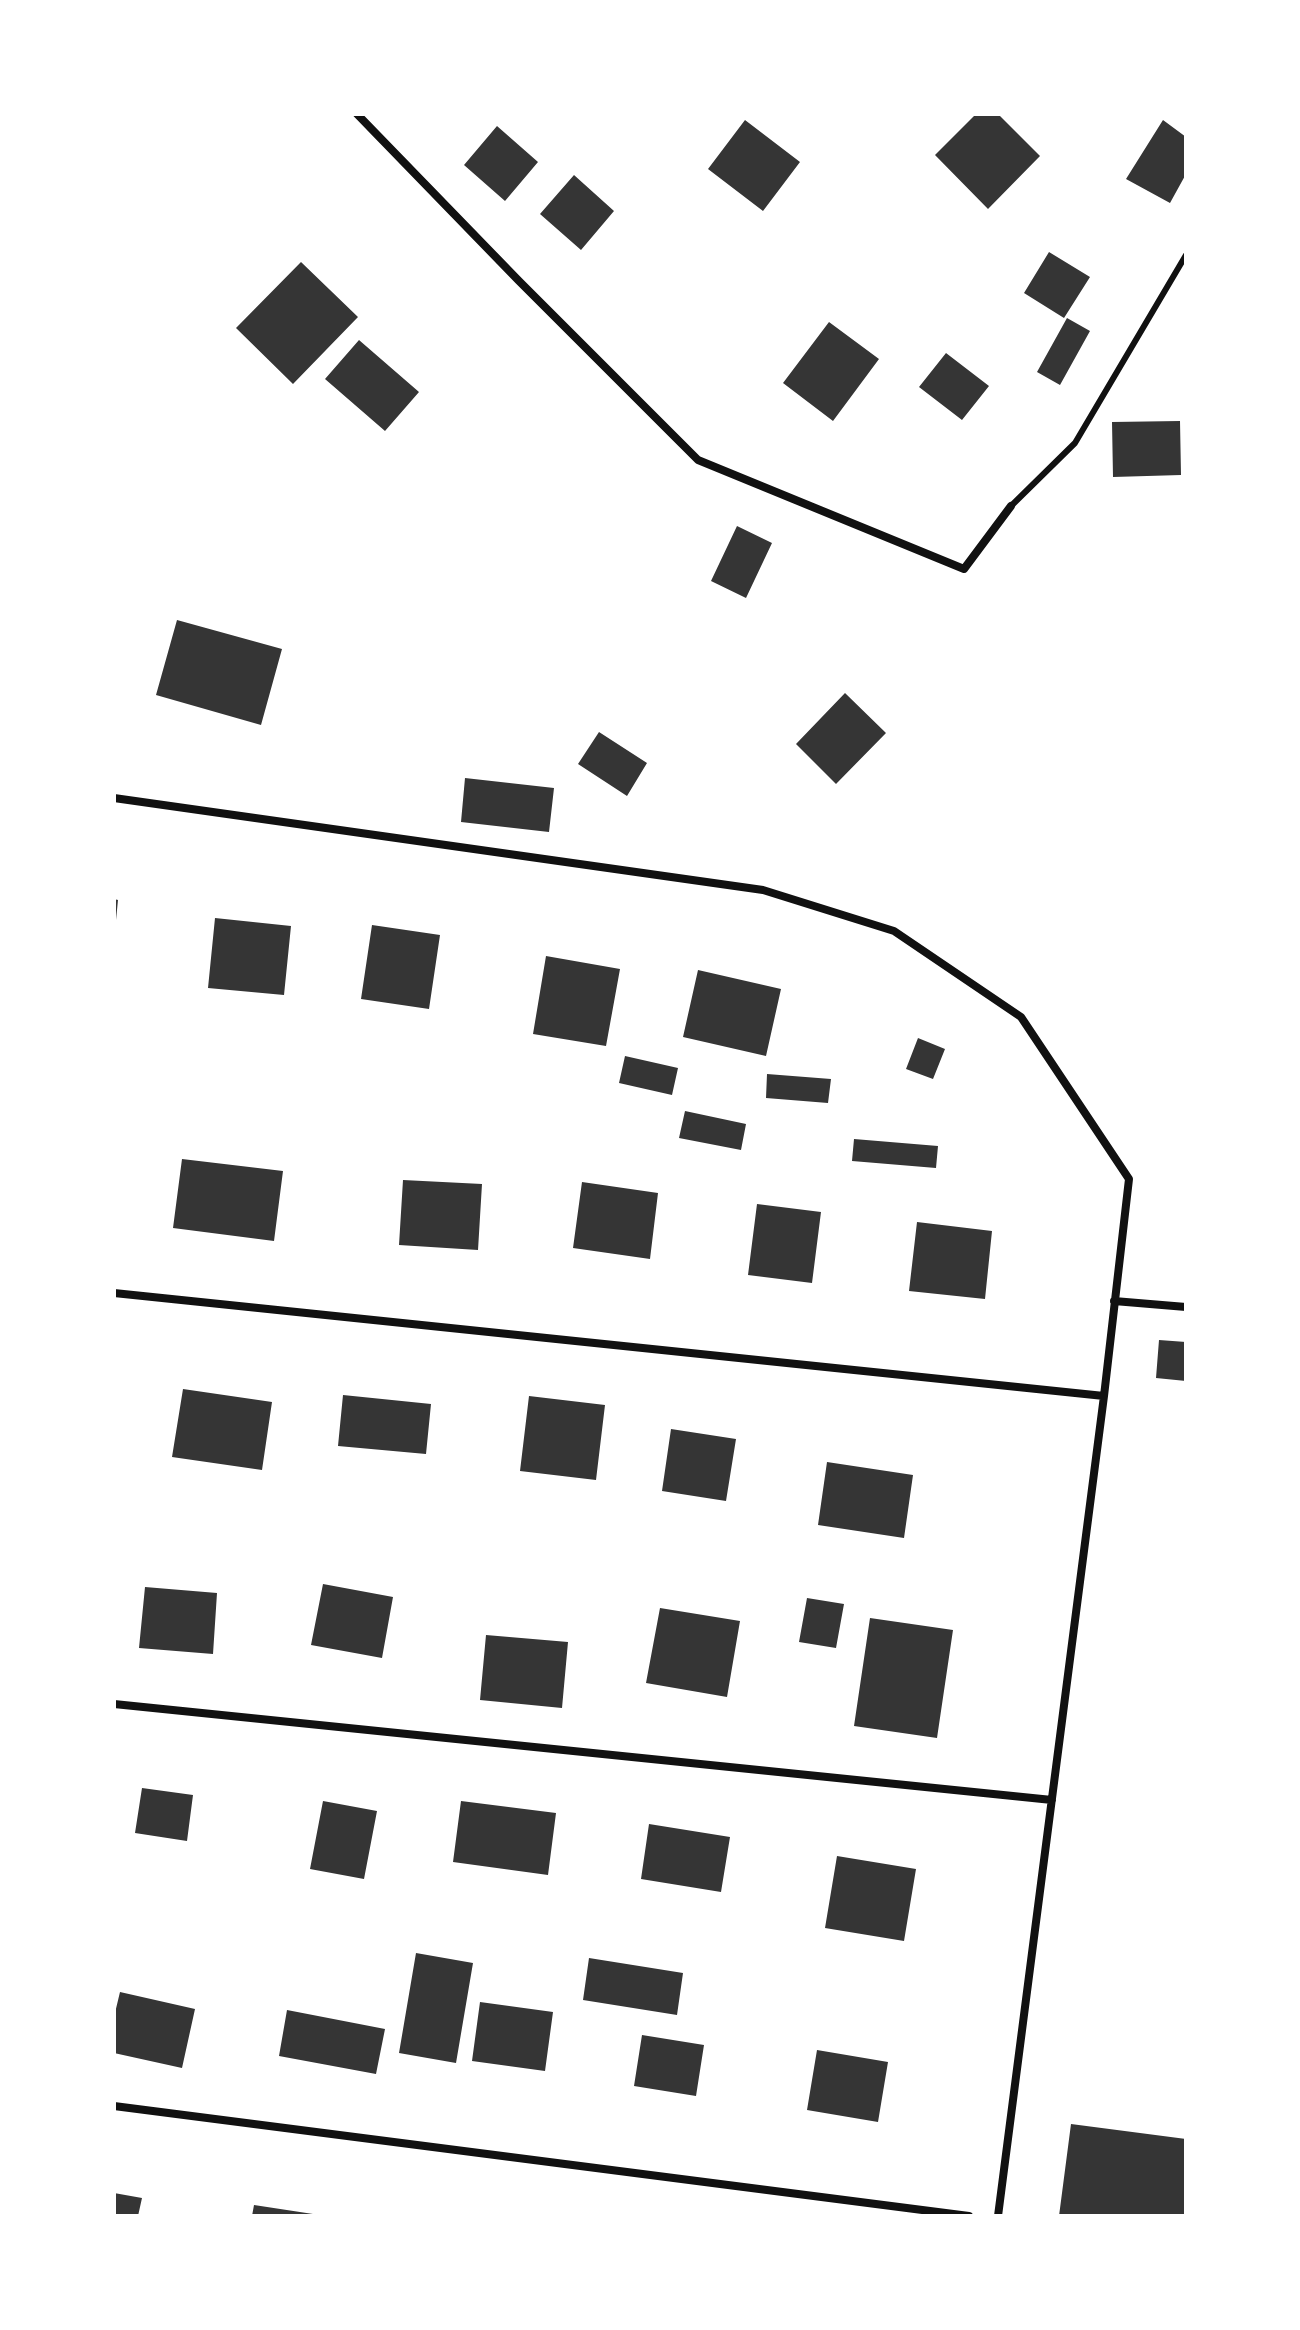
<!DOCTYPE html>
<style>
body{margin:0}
#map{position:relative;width:1300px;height:2330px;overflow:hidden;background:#fff;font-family:"Source Sans 3",sans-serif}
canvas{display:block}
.frame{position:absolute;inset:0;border:116px solid #fff;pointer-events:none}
</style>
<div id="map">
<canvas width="1300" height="2330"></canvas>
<div class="frame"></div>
</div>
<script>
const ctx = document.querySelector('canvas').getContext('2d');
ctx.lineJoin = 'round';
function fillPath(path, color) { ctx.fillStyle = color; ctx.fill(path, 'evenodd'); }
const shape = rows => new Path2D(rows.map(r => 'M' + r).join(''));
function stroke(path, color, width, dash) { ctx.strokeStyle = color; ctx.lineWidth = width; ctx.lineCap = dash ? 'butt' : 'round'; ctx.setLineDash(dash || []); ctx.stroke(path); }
fillPath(shape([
 [976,114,998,114,1040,156,988,209,935,155],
 [745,120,800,162,763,211,708,169],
 [1163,120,1186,137,1186,174,1170,203,1126,179],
 [497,126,538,162,505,201,464,165],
 [574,175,614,211,581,250,540,214],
 [1049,252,1090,277,1064,318,1024,293],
 [301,262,358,317,293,384,236,328],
 [1067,318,1090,331,1060,385,1037,372],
 [829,322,879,359,833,421,783,383],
 [359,340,419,392,385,431,325,379],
 [946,353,989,386,962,420,919,387],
 [1180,421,1181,475,1113,477,1112,422],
 [737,526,772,543,746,598,711,581],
 [177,620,282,649,261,725,156,695],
 [845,693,886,733,836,784,796,744],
 [599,732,647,763,627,796,578,764],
 [465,778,554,788,549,832,461,822],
 [114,899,118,900,116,920,114,920],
 [215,918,291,926,284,995,208,988],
 [372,925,440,935,429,1009,361,999],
 [546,956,620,969,606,1046,533,1034],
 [698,970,781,989,766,1056,683,1037],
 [918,1038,945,1049,933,1079,906,1069],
 [625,1056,678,1068,672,1095,619,1083],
 [767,1074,831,1079,828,1103,766,1098],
 [685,1111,746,1124,741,1150,679,1138],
 [854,1139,938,1146,936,1168,852,1161],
 [182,1159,283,1171,274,1241,173,1228],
 [403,1180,482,1184,478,1250,399,1245],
 [582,1182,658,1193,650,1259,573,1248],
 [757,1204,821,1212,812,1283,748,1275],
 [917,1222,992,1231,985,1299,909,1291],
 [1159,1340,1186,1342,1186,1381,1156,1378],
 [183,1389,272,1402,262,1470,172,1457],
 [343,1395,431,1404,426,1454,338,1446],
 [529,1396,605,1405,596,1480,520,1471],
 [671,1429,736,1439,726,1501,662,1491],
 [827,1462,913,1475,904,1538,818,1525],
 [323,1584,393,1597,382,1658,311,1645],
 [145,1587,217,1593,213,1654,139,1648],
 [807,1598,844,1604,836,1648,799,1642],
 [660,1608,740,1621,727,1697,646,1683],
 [870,1618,953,1630,937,1738,854,1726],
 [486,1635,568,1642,562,1708,480,1700],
 [142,1788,193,1795,187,1841,135,1833],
 [323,1801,377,1811,364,1879,310,1869],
 [461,1801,556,1813,548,1875,453,1862],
 [649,1824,730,1837,721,1892,641,1879],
 [837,1856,916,1869,904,1941,825,1928],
 [416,1953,473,1963,456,2063,399,2053],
 [589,1958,683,1973,677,2015,583,2000],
 [120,1992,195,2009,182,2068,114,2053,114,2017],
 [480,2002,553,2012,545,2071,472,2061],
 [287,2010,385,2029,376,2074,279,2056],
 [642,2035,704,2045,696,2096,634,2086],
 [817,2050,888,2062,878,2122,807,2110],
 [1071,2124,1186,2139,1186,2216,1059,2216],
 [114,2193,142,2198,138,2216,114,2216],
 [254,2205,313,2214,313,2216,252,2216]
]), '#353535');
stroke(shape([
 [1011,506,1075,443,1186,255]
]), '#111', 6);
stroke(shape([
 [357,114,519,281,698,460,964,569,1011,506],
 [114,798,763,890,894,931,1021,1017,1129,1179,1104,1396,998,2216],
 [114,1293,1104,1396],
 [1114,1301,1186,1307],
 [114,1704,1052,1800],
 [114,2106,969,2216]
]), '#111', 8);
</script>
